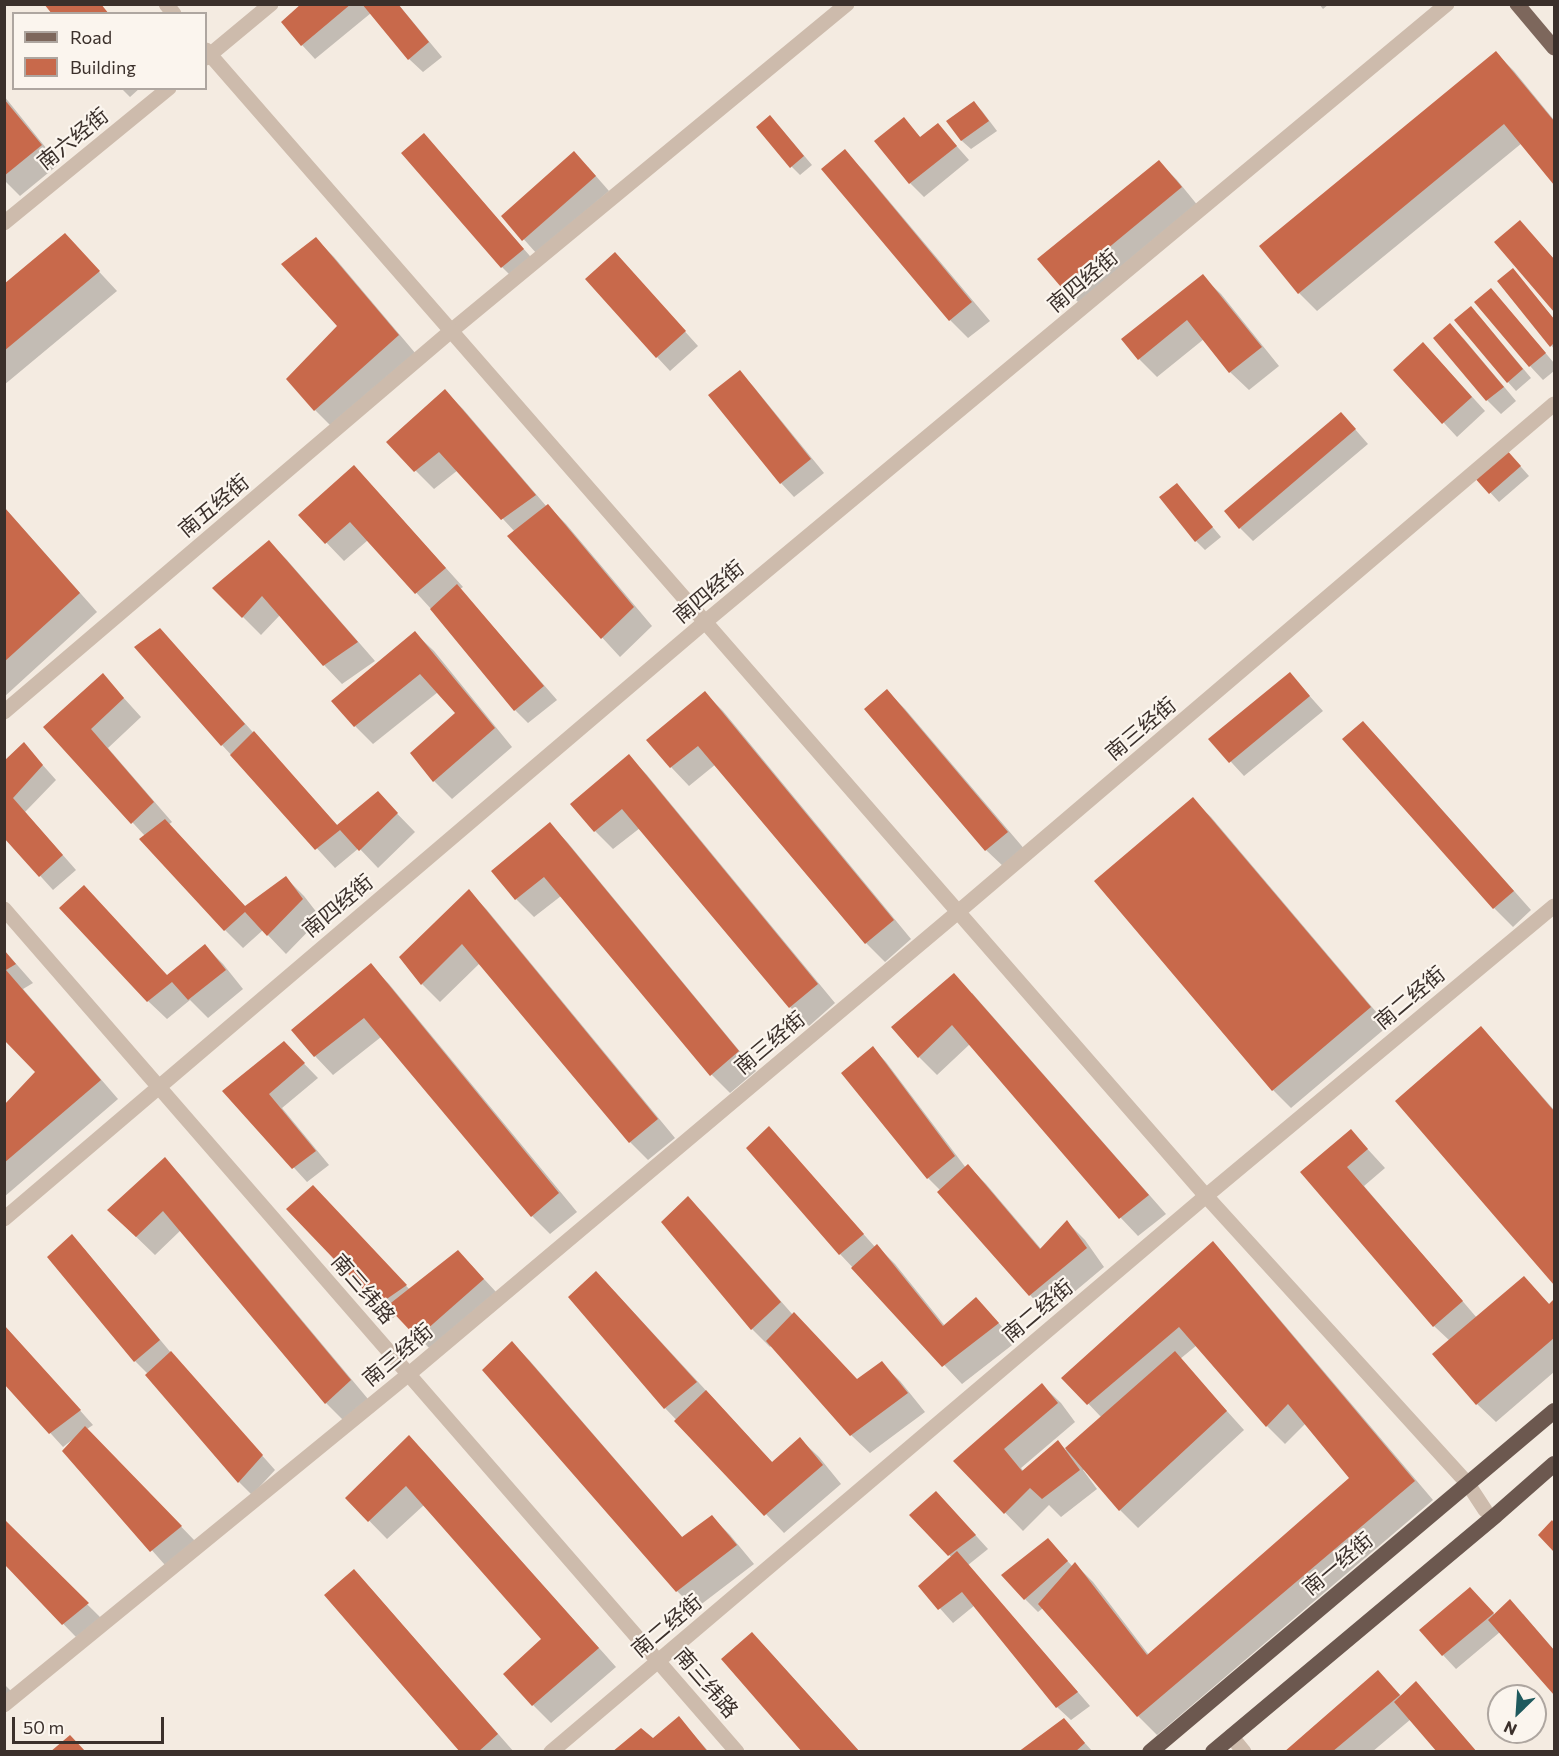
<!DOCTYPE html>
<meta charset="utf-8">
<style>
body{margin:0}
#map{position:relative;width:1559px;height:1756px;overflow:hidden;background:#f4ebe1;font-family:Commissioner,sans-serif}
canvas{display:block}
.frame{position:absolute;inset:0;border:6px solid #3b302b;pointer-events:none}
.legend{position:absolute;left:12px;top:12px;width:195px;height:78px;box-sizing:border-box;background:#fbf5ee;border:2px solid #aea6a0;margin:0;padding:8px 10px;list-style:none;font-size:18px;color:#3b302b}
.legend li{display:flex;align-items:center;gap:12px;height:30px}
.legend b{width:30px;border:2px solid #aea6a0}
.north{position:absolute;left:1487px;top:1684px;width:60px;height:60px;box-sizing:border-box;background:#fbf5ee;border:2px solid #aea6a0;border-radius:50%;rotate:205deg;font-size:16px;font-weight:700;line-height:24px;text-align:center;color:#3b302b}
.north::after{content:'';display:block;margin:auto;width:21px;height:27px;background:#1f5a5e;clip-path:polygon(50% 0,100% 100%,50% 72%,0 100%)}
.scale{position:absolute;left:12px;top:1717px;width:152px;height:27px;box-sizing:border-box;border:3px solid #3b302b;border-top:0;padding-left:8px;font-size:18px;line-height:21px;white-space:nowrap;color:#3b302b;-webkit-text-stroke:4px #fbf5ee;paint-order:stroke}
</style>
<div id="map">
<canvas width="1559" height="1756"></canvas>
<div class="frame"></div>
<ul class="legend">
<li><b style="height:8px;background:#7d675c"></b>Road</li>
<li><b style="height:16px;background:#c8694b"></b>Building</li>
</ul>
<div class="north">N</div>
<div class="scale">50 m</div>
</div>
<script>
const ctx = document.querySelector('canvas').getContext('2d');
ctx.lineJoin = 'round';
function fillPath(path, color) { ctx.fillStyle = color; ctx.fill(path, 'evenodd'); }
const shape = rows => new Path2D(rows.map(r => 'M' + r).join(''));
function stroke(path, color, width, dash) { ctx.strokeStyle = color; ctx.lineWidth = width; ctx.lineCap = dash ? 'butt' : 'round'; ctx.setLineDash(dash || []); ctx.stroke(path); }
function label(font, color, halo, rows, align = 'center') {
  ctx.font = font + ' Commissioner,"Noto Sans SC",sans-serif'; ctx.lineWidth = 4.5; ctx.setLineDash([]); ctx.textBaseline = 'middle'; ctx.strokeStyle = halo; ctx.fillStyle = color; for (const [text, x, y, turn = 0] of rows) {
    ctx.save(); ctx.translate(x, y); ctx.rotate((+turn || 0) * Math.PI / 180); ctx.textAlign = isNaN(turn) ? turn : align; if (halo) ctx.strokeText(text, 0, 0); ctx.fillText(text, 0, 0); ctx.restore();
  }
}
fillPath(shape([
 [304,4,398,4,442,57,423,72,409,59,371,13,315,59,302,45],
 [1319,4,1329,4,1323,9],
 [1496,53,1514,71,1554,120,1554,182,1522,143,1317,311,1299,293],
 [121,88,140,88,130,97],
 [4,96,59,164,20,196,4,180],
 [974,103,982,111,997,131,971,149,962,141,948,121],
 [904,119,921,138,938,125,969,160,924,197,910,183,876,141],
 [779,126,812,165,800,175,792,167],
 [437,149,536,263,516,281,502,267,403,153],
 [844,151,863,170,990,321,968,338,950,320],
 [1159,162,1177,180,1199,207,1080,304,1062,286],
 [588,167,609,191,537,254,503,216],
 [1520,222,1554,259,1554,310,1496,242],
 [65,235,117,291,4,385,4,286],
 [316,239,334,257,416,354,333,428,315,410,339,326],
 [628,268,698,346,670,371,657,357],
 [1202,276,1221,294,1279,366,1249,390,1230,372,1204,339,1157,377,1139,359],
 [1521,279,1554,319,1554,349,1499,281],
 [1491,290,1504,304,1554,363,1554,371,1543,380,1530,366],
 [1480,317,1531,378,1516,391,1508,382],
 [1450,325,1464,339,1516,401,1501,414,1487,400,1435,338],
 [1437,358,1485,411,1457,437,1395,370],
 [739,372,753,386,824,473,794,497,781,483,710,396],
 [445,391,463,409,547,507,548,506,566,524,652,626,620,657,509,536,515,532,458,470,434,489,388,443],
 [1354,428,1368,444,1253,541,1240,528],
 [1514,459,1529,476,1499,502,1475,476],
 [354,467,372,486,463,587,460,589,557,700,528,723,515,710,433,611,368,540,344,561,300,515],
 [1177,485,1221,537,1205,550,1196,541],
 [4,507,97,612,4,697],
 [269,542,287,560,375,661,342,684,324,665,280,615,261,635,214,588],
 [415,633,434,651,512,747,452,799,434,781,457,713,438,692,373,744,355,726],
 [173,644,338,826,377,793,415,832,378,868,359,848,335,868,222,745],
 [1290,674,1323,711,1244,776,1210,739],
 [103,675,141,717,108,748,172,822,168,825,246,907,286,878,304,896,321,918,286,954,263,930,243,948,225,930,145,836,45,727],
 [887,691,905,709,1026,851,1005,868,986,850,866,709],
 [705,693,723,711,911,939,885,962,866,943,716,764,689,786,671,767],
 [1363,723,1381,741,1531,910,1513,927,1494,908,1344,740],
 [24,744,56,780,25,812,76,870,53,890,4,836],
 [629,756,647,775,835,1003,809,1026,790,1007,640,828,613,849,595,831],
 [1192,799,1211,817,1388,1026,1291,1108,1273,1090],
 [550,824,568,843,756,1071,730,1093,712,1075,561,896,534,917,516,899],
 [469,891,487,910,675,1138,648,1160,630,1142,480,963,440,1002,422,984],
 [205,946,223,964,243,989,208,1018,190,1000,167,1019,148,1001,168,977],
 [4,950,33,983,23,989,118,1099,4,1197,4,1107,37,1072,4,1038],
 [370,965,389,984,577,1212,550,1234,532,1216,381,1037,333,1075,315,1056,293,1030],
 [972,993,1166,1214,1138,1236,1120,1217,970,1044,937,1075,919,1057],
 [1481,1028,1499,1047,1554,1110,1554,1283,1397,1101],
 [284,1043,318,1078,282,1108,329,1165,307,1182,224,1091],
 [873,1048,886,1062,966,1168,968,1166,986,1184,1042,1250,1067,1222,1085,1240,1104,1267,1048,1314,1030,1295,939,1193,941,1191,928,1178],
 [769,1128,875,1247,877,1246,895,1264,945,1326,994,1318,1016,1342,962,1384,840,1254],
 [1351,1131,1385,1168,1364,1186,1477,1318,1524,1278,1550,1305,1554,1301,1554,1372,1496,1422,1477,1404,1434,1354,1450,1341,1434,1326,1302,1173],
 [165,1159,183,1178,368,1399,344,1421,326,1403,181,1230,155,1255,127,1228],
 [688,1198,706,1216,793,1315,857,1381,881,1363,900,1381,925,1412,870,1453,851,1435,772,1345,770,1347,752,1329],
 [326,1200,410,1290,471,1265,497,1293,431,1350,397,1315,393,1318,288,1209],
 [72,1236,85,1250,172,1354,275,1470,252,1495,239,1482,148,1374,135,1361],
 [1213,1243,1231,1262,1433,1500,1157,1735,1138,1716,1043,1608,1038,1612,1025,1599,1048,1540,1073,1567,1075,1564,1093,1582,1149,1655,1351,1478,1306,1423,1285,1444,1267,1426,1197,1345,1180,1359,1244,1430,1138,1528,1120,1510,1085,1469,1083,1470,1097,1489,1061,1517,1049,1505,1023,1531,955,1461,1042,1385,1061,1403,1075,1422,1021,1468,1024,1472,1058,1442,1066,1450,1102,1418,1064,1378],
 [614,1291,773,1463,800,1439,819,1457,841,1484,784,1533,665,1408],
 [4,1325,93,1425,87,1429,195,1541,165,1565,64,1451,72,1440,63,1447,4,1382],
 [512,1343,530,1361,683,1538,712,1517,730,1535,754,1564,695,1609,677,1591],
 [409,1437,427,1455,616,1667,551,1723,533,1705,543,1639,424,1505,387,1539,347,1498],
 [950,1507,988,1549,968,1565,1090,1706,1071,1720,1057,1707,975,1605,953,1623,920,1586,952,1558,911,1515],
 [4,1522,101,1618,76,1637,4,1563],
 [354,1571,372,1590,514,1752,462,1752],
 [1483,1602,1495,1615,1523,1614,1554,1650,1554,1693,1500,1632,1456,1669,1443,1655],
 [752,1634,770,1652,860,1752,804,1752],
 [1378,1672,1402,1697,1429,1697,1477,1752,1439,1752,1411,1719,1372,1752,1286,1752],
 [4,1684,11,1691,4,1697],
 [679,1718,709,1752,614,1752,652,1740],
 [1064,1720,1093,1752,1020,1752]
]), '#0003');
fillPath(shape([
 [44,4,101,4,109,14,52,14],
 [301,4,351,4,301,46,281,22],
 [362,4,398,4,429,42,408,60],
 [1496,51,1554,121,1554,185,1504,124,1298,294,1259,246],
 [4,99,42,145,4,176],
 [974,101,989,121,961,141,946,121],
 [770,115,804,156,790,168,756,127],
 [904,117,920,137,938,123,957,146,909,184,874,141],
 [424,133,524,249,501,268,401,153],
 [845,149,972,302,949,321,821,169],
 [574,151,596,176,522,241,501,216],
 [1159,160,1182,187,1061,287,1037,259],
 [1520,220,1554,259,1554,312,1494,242],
 [65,233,100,271,4,351,4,284],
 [316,237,399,335,314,411,286,379,337,326,281,264],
 [615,252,686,331,656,358,585,279],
 [1513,268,1554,319,1554,343,1550,347,1497,281],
 [1203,274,1262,347,1229,373,1187,320,1138,360,1121,339],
 [1491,288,1546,353,1529,367,1474,302],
 [1471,306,1523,369,1507,383,1454,320],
 [1450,323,1504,387,1486,401,1433,338],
 [1423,342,1472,397,1442,424,1393,370],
 [740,370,811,459,780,484,708,395],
 [445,389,536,495,501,520,439,452,414,472,386,442],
 [1341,412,1356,429,1239,529,1224,511],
 [1505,448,1521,466,1489,494,1473,476],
 [354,465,446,568,415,594,350,522,325,544,298,515],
 [1177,483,1213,527,1195,542,1159,497],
 [548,504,634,607,601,639,507,536],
 [4,507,80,593,4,662],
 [269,540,358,642,323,666,262,596,242,618,212,588],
 [457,584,544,686,514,711,430,609],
 [160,628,245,724,221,746,134,647],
 [415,631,495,728,433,782,410,753,455,713,420,674,354,727,331,701],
 [1290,672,1310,696,1229,763,1208,739],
 [103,673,124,698,91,729,154,802,131,824,43,727],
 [887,689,1008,832,985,851,864,709],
 [705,691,894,920,865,944,698,746,670,768,646,740],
 [1363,721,1514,891,1493,909,1342,739],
 [254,731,337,825,378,791,398,813,359,851,340,830,315,850,230,755],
 [24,742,43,765,13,798,63,855,39,877,4,838,4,761],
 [629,754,818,984,789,1008,622,809,594,832,570,804],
 [1193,797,1371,1007,1272,1091,1094,881],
 [165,819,245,906,286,876,303,899,267,936,245,912,224,931,139,839],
 [550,822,739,1051,710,1076,544,877,515,900,491,871],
 [84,885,167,975,205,944,226,970,188,1000,172,982,147,1002,59,908],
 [469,889,658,1119,629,1143,462,944,421,985,399,957],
 [4,950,16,964,6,970,101,1080,4,1163,4,1105,35,1072,4,1040],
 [371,963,559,1193,531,1217,364,1018,314,1057,291,1030],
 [954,973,1149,1195,1119,1219,952,1025,918,1058,891,1027],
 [1481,1026,1554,1111,1554,1285,1395,1101],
 [284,1041,305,1063,269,1094,316,1151,292,1169,222,1091],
 [873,1046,955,1156,927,1179,841,1073],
 [769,1126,864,1234,839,1255,746,1148],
 [1351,1129,1368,1149,1347,1167,1463,1301,1433,1327,1300,1172],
 [165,1157,351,1380,325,1404,163,1211,136,1237,107,1210],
 [968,1164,1040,1249,1067,1220,1087,1248,1029,1296,937,1192],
 [313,1185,407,1285,378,1305,286,1209],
 [688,1196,781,1302,751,1330,661,1222],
 [72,1234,160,1340,134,1362,47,1257],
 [1213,1241,1415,1481,1137,1717,1038,1604,1075,1562,1147,1655,1349,1478,1288,1404,1266,1427,1179,1327,1087,1405,1061,1378],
 [877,1244,943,1326,976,1297,999,1323,942,1367,851,1268],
 [458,1250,484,1279,417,1338,387,1306],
 [596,1271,697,1382,664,1409,568,1297],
 [1524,1276,1549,1304,1554,1299,1554,1338,1476,1405,1432,1354],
 [794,1312,857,1379,882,1361,908,1393,850,1436,766,1341],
 [4,1325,81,1410,49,1434,4,1384],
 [512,1341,682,1537,712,1515,737,1545,676,1592,482,1370],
 [171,1351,263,1455,238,1483,145,1375],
 [1175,1351,1227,1411,1119,1511,1065,1448],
 [1042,1383,1058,1403,1004,1449,1022,1471,1058,1440,1080,1470,1042,1499,1030,1488,1004,1514,953,1461],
 [706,1390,772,1462,800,1437,823,1465,764,1516,674,1421],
 [85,1426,182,1526,150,1552,62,1451],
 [409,1435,599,1648,532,1706,503,1674,541,1639,406,1486,368,1522,345,1498],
 [936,1491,976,1535,948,1556,909,1515],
 [5,1520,89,1603,62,1625,5,1565],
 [1552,1520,1554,1523,1554,1552,1538,1535],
 [1048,1538,1068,1561,1024,1600,1001,1575],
 [957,1551,1078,1692,1056,1708,962,1592,938,1610,918,1586],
 [354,1569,498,1734,478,1752,460,1752,324,1595],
 [1470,1587,1494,1613,1442,1656,1419,1630],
 [1510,1599,1554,1650,1554,1695,1488,1620],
 [752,1632,860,1752,802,1752,721,1659],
 [1378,1670,1400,1695,1332,1752,1284,1752],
 [1416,1681,1477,1752,1437,1752,1394,1702],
 [679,1716,708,1752,612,1752,641,1728,653,1738],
 [1064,1718,1085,1743,1075,1752,1018,1752],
 [70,1735,86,1752,50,1752]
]), '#c8694b');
stroke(shape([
 [206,58,271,4],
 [4,223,169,88],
 [4,712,451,331,847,4],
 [4,909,737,1752],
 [4,1219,705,622,1447,4],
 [4,1705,409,1374,958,912,1554,404],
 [1231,1736,1244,1752],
 [551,1752,1206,1196,1554,906]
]), '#cdbbac', 15);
stroke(shape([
 [166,4,174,14],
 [206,50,1206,1196,1468,1484,1485,1510]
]), '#cdbbac', 15);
stroke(shape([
 [1517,4,1554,48]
]), '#7d675c', 15);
stroke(shape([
 [1150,1752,1554,1411],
 [1213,1752,1496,1515,1554,1464]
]), '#6c584f', 16);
label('21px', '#3b302b', '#fbf5ee', [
 ["南六经街",73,139,-39],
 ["南四经街",1083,281,-40],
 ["南五经街",214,506,-40],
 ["南四经街",709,592,-40],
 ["南三经街",1141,729,-40],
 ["南四经街",338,906,-40],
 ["南二经街",1410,998,-40],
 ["南三经街",770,1043,-40],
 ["南三纬路",363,1289,49],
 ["南二经街",1038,1311,-40],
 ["南三经街",398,1355,-40],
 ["南一经街",1338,1564,-40],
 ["南二经街",667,1626,-40],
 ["南三纬路",706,1683,49]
]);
</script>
